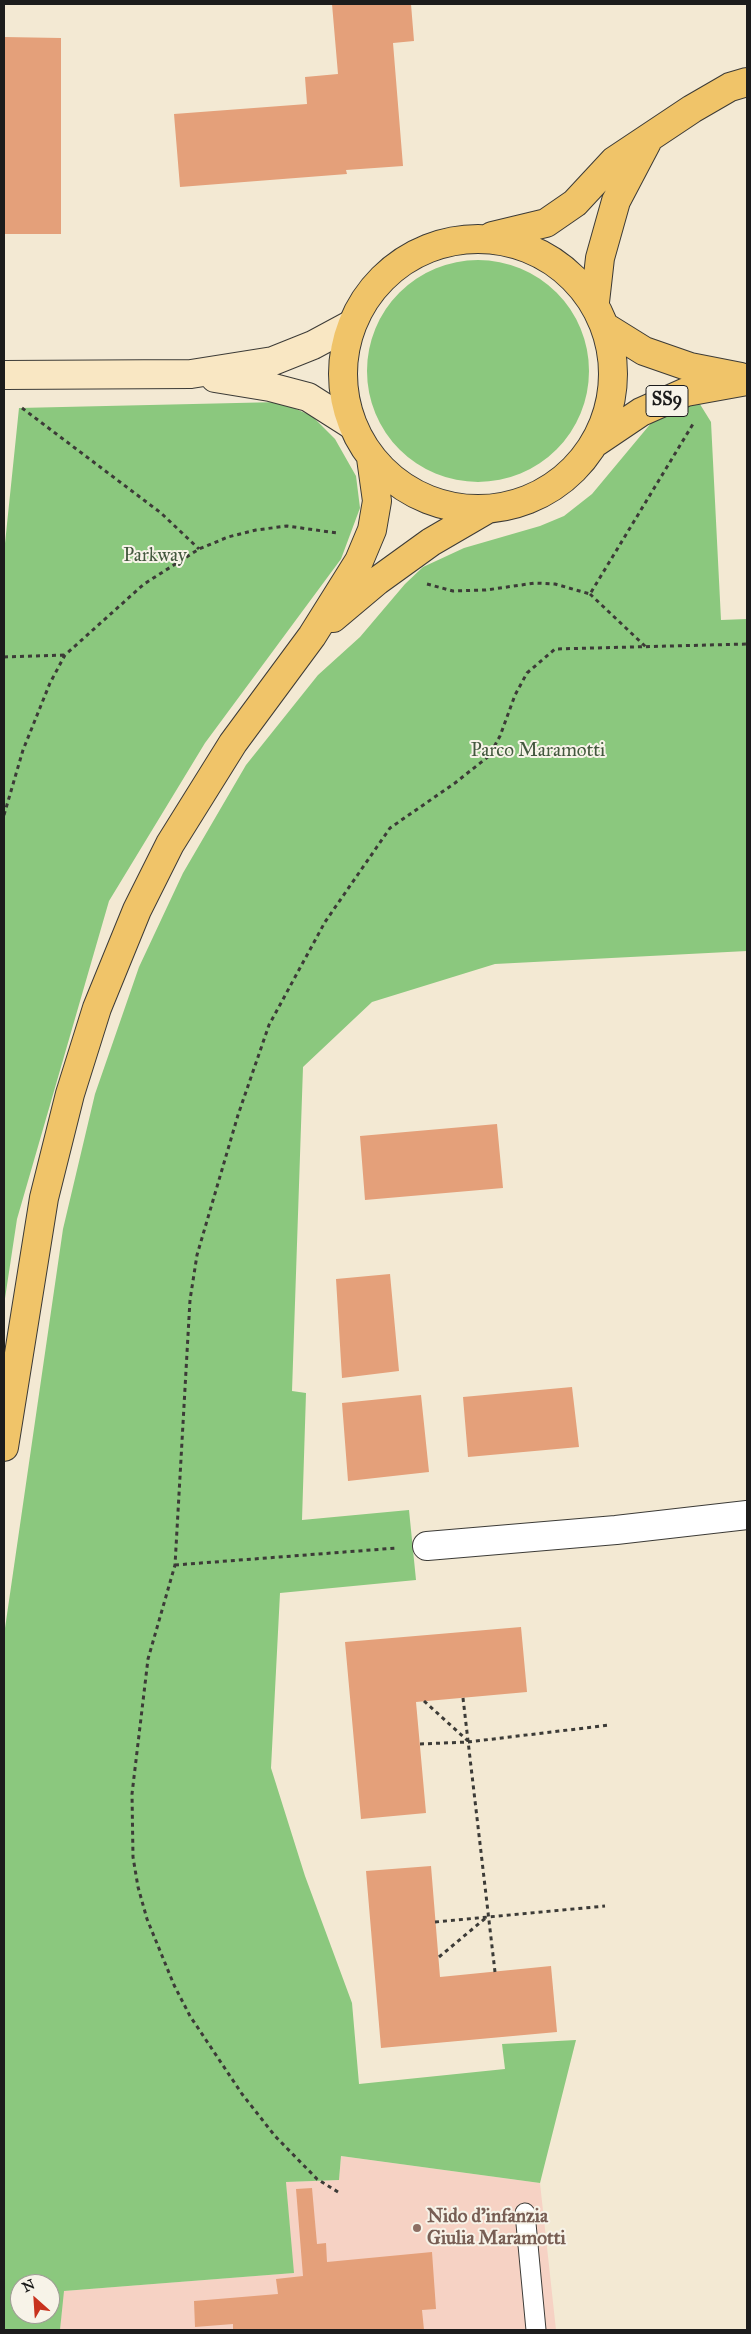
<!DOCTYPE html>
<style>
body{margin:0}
#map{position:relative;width:751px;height:2334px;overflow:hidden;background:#f3e9d3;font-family:"IM FELL Great Primer",serif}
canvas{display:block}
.frame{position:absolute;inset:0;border:5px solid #1c1c1c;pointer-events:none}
.north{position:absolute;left:10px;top:2274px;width:50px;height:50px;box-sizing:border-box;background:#f7f3e8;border:1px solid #9f9d96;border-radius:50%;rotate:334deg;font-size:14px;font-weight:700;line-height:20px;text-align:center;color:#1c1c1c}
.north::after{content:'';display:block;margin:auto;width:18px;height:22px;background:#c8321e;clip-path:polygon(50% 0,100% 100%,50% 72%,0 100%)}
</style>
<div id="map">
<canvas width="751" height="2334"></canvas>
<div class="frame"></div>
<div class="north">N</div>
</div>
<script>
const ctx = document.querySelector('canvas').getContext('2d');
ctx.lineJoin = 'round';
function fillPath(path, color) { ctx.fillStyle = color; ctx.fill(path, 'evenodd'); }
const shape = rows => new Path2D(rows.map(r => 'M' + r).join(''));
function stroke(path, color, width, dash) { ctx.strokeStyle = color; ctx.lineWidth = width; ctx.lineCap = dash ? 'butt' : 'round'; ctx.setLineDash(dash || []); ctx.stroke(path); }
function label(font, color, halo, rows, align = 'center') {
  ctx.font = font + ' "IM FELL Great Primer",serif'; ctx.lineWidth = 4; ctx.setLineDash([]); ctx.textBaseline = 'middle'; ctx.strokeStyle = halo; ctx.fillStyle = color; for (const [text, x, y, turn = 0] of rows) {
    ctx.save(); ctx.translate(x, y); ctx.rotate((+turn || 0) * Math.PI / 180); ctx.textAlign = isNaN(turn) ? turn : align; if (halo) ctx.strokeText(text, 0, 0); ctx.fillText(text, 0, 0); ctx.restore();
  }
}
fillPath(shape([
 [341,2156,540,2183,556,2330,60,2330,63,2291,293,2273,286,2182,339,2180]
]), '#f6d2c4');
fillPath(shape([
 '367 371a111 111 0 1 1 222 0a111 111 0 1 1-222 0Z',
 [698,401,711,422,721,620,747,619,747,951,495,964,372,1002,303,1067,292,1391,306,1393,302,1520,409,1510,416,1580,280,1593,271,1768,305,1876,352,2003,359,2084,505,2069,502,2044,576,2040,540,2183,341,2156,339,2180,286,2182,294,2273,64,2291,60,2330,4,2330,4,1635,63,1229,95,1094,139,967,183,873,246,765,318,675,360,637,405,584,423,567,464,548,540,526,564,516,592,494,657,416],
 [20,2284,50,2284,50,2314,20,2314],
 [280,402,312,416,335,439,356,476,360,508,341,559,205,743,109,901,17,1219,4,1305,4,553,19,408]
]), '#8bc87e');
fillPath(shape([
 [332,4,411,4,414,41,393,43,403,166,346,170,347,174,180,187,174,114,307,104,305,77,338,74],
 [4,37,61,38,61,234,4,234],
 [497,1124,503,1188,365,1200,360,1136],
 [390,1274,399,1371,342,1378,336,1279],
 [572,1387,579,1447,468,1457,463,1397],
 [421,1395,429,1472,348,1481,342,1403],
 [521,1627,527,1692,416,1702,426,1813,361,1819,345,1642],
 [431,1866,440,1977,551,1966,557,2032,381,2048,366,1871],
 [312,2188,317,2244,326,2243,327,2262,432,2252,436,2309,422,2310,424,2330,233,2330,233,2324,195,2327,194,2301,278,2294,276,2279,303,2276,296,2189]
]), '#e4a07a');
const lane = shape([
 [525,2213,536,2330]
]);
const street = shape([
 [427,1546,616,1530,747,1515]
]);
const secondary = shape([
 [4,375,191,374,273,361,313,345,352,324],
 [215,378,270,387,308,397,352,425]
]);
const primary = shape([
 [492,236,546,223,575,203,614,161,692,109,730,87,747,82],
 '343 374a135 135 0 1 1 270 0a135 135 0 1 1-270 0Z',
 [595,302,600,258,616,201,647,142],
 [607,328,644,351,690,367,741,377],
 [595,443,641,412,686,392,747,381],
 [333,618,377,581,431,542,486,510],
 [4,1447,44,1198,70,1094,97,1008,137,910,170,844,233,743,312,636,359,561,372,530,377,501,371,458]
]);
stroke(lane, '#3c3b37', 21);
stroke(street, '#3c3b37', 30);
stroke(secondary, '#3c3b37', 30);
stroke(primary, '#3c3b37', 30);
stroke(shape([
 [22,408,161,513,199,549],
 [427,584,453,591,486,590,535,583,555,584,590,594,693,424],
 [590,594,647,648],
 [4,657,65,655],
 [4,815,23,750,50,683,65,655,144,584,199,549,228,537,256,530,287,526,337,533],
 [175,1565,397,1548],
 [463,1698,495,1972],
 [424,1701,468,1741],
 [420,1744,468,1742,610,1725],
 [435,1922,605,1906],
 [439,1957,488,1916],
 [338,2192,317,2179,275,2136,242,2094,190,2016,174,1985,147,1919,138,1887,133,1857,132,1794,148,1659,175,1565,190,1300,197,1255,238,1115,269,1025,325,922,390,828,455,783,489,756,500,736,515,695,527,673,555,649,747,644]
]), '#3c3b37', 3, [4, 4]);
stroke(lane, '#fff', 19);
stroke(street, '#fff', 28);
stroke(secondary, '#f9e7c3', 28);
stroke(primary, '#f0c469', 28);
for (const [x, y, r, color] of [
 [417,2228,5,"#8d6e63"]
]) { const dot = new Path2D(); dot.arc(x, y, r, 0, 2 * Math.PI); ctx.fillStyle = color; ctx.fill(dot); stroke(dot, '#f7f3e8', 2); }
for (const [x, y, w] of [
 [667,401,42]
]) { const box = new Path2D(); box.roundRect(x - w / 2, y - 15.5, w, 31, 4); ctx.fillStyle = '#f7f3e8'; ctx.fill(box); stroke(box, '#1c1c1c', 1); }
label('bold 18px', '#1c1c1c', null, [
 ["SS9",667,401]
]);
label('19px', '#43583e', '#f7f3e8', [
 ["Parkway",155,556],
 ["Parco Maramotti",538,751]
]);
label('bold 19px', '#785e54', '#f7f3e8', [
 ["Nido d'infanzia",427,2217],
 ["Giulia Maramotti",427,2239]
], 'left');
</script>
